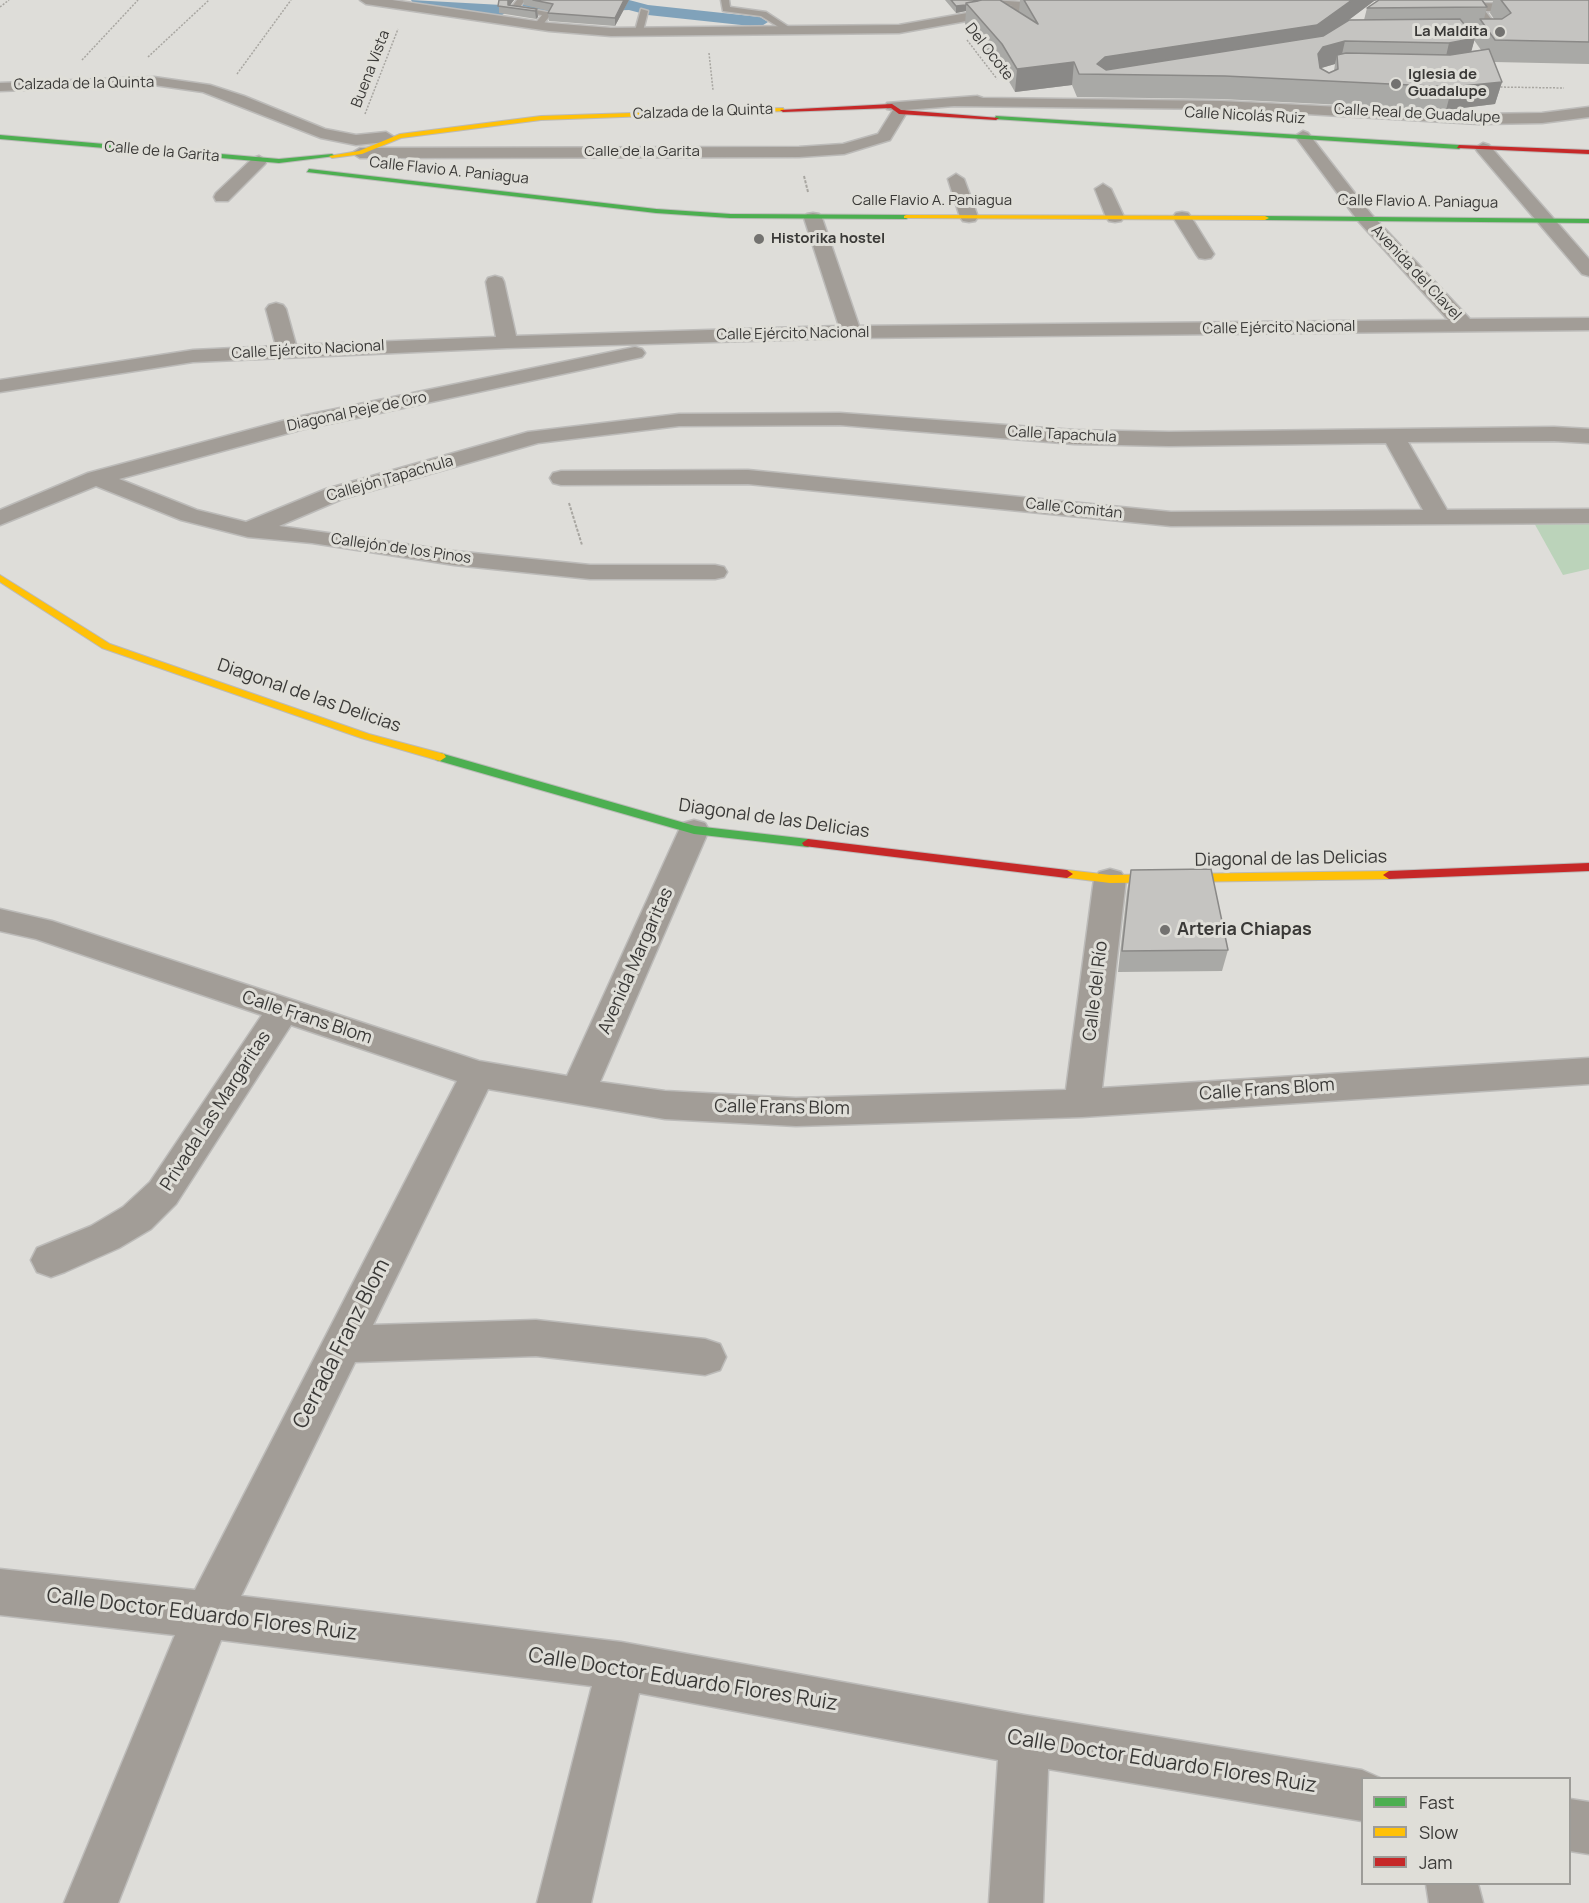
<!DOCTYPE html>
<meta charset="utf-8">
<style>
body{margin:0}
#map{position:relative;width:1589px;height:1903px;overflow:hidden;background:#deddd9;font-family:Manrope,sans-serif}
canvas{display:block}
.legend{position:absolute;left:1361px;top:1777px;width:210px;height:108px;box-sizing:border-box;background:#dfded8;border:2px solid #9d9c98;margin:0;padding:8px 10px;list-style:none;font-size:18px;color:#3a3937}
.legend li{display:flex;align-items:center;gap:12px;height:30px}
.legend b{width:30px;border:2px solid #9d9c98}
</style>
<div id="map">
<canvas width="1589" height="1903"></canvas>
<ul class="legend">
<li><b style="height:8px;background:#4caf50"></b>Fast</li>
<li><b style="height:8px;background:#ffc107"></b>Slow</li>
<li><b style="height:8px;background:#c62828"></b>Jam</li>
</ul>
</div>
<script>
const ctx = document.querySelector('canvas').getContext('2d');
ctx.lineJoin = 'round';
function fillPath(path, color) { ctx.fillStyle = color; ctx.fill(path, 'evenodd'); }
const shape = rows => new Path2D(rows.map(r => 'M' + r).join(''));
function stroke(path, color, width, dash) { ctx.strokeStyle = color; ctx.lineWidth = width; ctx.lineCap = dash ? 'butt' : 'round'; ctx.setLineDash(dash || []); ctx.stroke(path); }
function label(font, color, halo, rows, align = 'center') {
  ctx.font = font + ' Manrope,sans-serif'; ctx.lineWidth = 6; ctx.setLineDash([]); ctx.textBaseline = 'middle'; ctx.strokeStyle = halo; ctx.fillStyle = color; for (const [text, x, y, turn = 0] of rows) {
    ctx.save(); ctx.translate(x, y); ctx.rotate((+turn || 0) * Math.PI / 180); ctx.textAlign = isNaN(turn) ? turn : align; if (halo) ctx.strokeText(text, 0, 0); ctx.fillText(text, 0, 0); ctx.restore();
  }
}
fillPath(shape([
 [1533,521,1589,522,1589,569,1563,575]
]), '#bbd3ba');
fillPath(shape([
 [411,0,502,5,510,10,502,15,463,14,413,3,411,0],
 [629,0,648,5,760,17,768,22,760,27,648,15,629,10,524,13,516,8,524,3,629,0]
]), '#80a2ba');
const lane = shape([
 [517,0,525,0,520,7,552,13,541,27,535,27,534,25,542,15,511,11,510,9,517,0],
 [721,0,729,0,730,7,766,12,792,29,785,31,761,16,723,11,721,0],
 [991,0,1038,3,1042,5,1038,7,994,4,991,4,991,0],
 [641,9,648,11,643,31,639,34,635,31,641,9]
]);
const street = shape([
 [360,0,392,0,549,23,611,28,899,25,1041,0,1068,0,1062,4,899,33,611,36,549,31,366,4,360,0],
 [1475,3,1535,4,1541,8,1535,12,1485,11,1503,34,1496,38,1427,39,1420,35,1427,31,1486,30,1469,7,1475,3],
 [154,77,210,85,244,96,325,129,356,135,386,132,394,137,386,142,356,145,321,138,203,92,154,85,0,91,0,83,154,77],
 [977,96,983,98,1221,101,1479,114,1542,113,1589,107,1589,117,1542,123,1479,124,1221,109,954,106,905,110,907,112,890,140,844,154,799,157,360,158,352,153,360,148,799,147,843,144,878,134,893,110,887,109,885,106,887,103,977,96],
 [1303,131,1308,133,1371,214,1470,319,1589,318,1589,330,851,338,507,348,193,362,0,392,0,380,193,350,276,346,266,309,269,305,276,303,283,305,286,309,296,345,496,337,486,282,488,278,495,276,502,278,504,282,516,336,839,326,804,218,807,214,813,213,819,214,822,218,859,326,1448,320,1359,222,1295,136,1303,131],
 [1483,143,1489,145,1589,259,1589,276,1582,274,1477,151,1475,148,1483,143],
 [259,156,267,161,265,164,228,201,216,201,214,197,216,193,253,158,259,156],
 [956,174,964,179,978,217,975,221,969,222,963,221,960,217,948,179,956,174],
 [1103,184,1111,189,1124,217,1121,221,1115,222,1109,221,1106,217,1095,189,1103,184],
 [1182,212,1188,213,1191,217,1214,254,1211,258,1205,259,1199,258,1196,254,1173,217,1176,213,1182,212],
 [635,347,642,349,645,353,642,357,300,430,119,479,197,510,246,522,326,489,528,432,679,414,840,413,1074,430,1169,432,1554,427,1589,429,1589,443,1554,441,1408,442,1447,510,1589,509,1589,523,1171,526,748,484,561,485,553,483,550,478,553,473,561,471,748,470,1171,512,1423,510,1386,443,1169,446,1074,444,840,425,679,426,538,443,342,499,279,526,454,551,590,565,715,565,724,567,727,572,724,577,715,579,590,579,454,565,312,543,248,537,181,520,96,486,0,525,0,510,88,473,297,417,635,347],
 [694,820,705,823,709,830,600,1082,665,1091,796,1098,1066,1090,1094,879,1099,872,1110,869,1121,872,1126,879,1102,1088,1589,1058,1589,1084,1082,1117,796,1126,665,1119,488,1089,373,1325,536,1320,705,1339,720,1344,726,1357,720,1370,705,1375,536,1356,355,1362,241,1596,621,1642,1024,1715,1362,1770,1380,1778,1362,1778,1362,1821,1048,1769,1043,1903,989,1903,998,1760,639,1693,591,1903,537,1903,592,1686,221,1640,118,1903,64,1903,175,1635,0,1615,0,1569,195,1590,457,1081,291,1025,176,1204,151,1229,119,1248,65,1272,51,1277,37,1272,31,1260,37,1248,91,1226,123,1207,150,1182,262,1015,36,939,0,931,0,909,52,921,479,1061,567,1076,679,830,683,823,694,820],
 [1570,1799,1589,1802,1589,1854,1570,1851,1570,1799],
 [1426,1884,1478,1884,1483,1903,1429,1903,1426,1884]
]);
const fast = shape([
 [996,116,1459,145,1462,147,1459,149,994,119,996,116],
 [0,135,279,159,332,154,335,156,279,163,0,139,0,135],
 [309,169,656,209,730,214,906,215,910,217,906,219,730,218,656,213,307,172,309,169],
 [1262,216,1589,219,1589,223,1265,220,1261,218,1262,216],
 [440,753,695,826,808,839,814,843,808,847,694,834,436,760,434,757,436,754,440,753]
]);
const slow = shape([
 [783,108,785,111,541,120,401,138,362,154,332,158,329,156,359,151,400,134,541,116,783,108],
 [906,215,1265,216,1269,218,1265,220,904,218,904,216,906,215],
 [0,575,110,644,369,734,444,754,446,757,440,761,361,738,102,648,0,582,0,575],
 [1067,870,1110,875,1389,871,1395,875,1389,879,1110,883,1062,877,1061,874,1067,870]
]);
const jam = shape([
 [892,104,901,110,999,118,996,120,899,114,891,108,783,112,780,110,892,104],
 [1459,145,1589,150,1589,154,1457,148,1459,145],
 [808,839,1067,870,1073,874,1067,878,804,846,802,843,808,839],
 [1589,863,1589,871,1389,879,1383,875,1389,871,1589,863]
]);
stroke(lane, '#bcbbb9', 3);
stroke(street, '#bcbbb9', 3);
stroke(fast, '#bcbbb9', 2);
stroke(slow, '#bcbbb9', 2);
stroke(jam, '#bcbbb9', 2);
stroke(shape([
 [0,7,9,0],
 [967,40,997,79],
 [709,53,713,90],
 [148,57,209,0],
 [82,60,138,0],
 [237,74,291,0],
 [1497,87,1564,88],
 [365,114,398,29]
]), '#a8a6a1', 1.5, [2, 1.5]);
stroke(shape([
 [804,176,808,192],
 [569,503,582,545]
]), '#a8a6a1', 2, [3, 1.5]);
fillPath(lane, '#a29d97');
fillPath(street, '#a29d97');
fillPath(fast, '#4caf50');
fillPath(slow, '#ffc107');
fillPath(jam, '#c62828');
fillPath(shape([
 [499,0,514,0,510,5,537,9,538,17,536,19,499,13],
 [523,0,629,0,615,26,549,21,548,13,549,11,524,5],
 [945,0,977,0,1019,12,1020,0,1378,0,1374,1,1347,21,1364,20,1367,8,1379,0,1589,0,1589,64,1494,62,1502,82,1495,104,1446,110,1221,99,1077,97,1072,85,1015,92,1000,66,965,24,966,11,956,13],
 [1483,1,1493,1,1490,13,1494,19,1484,19,1487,7],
 [1467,28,1478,28,1474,40,1481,50,1471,51,1475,38],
 [1335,64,1334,71,1329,73,1321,68],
 [1131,870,1228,950,1222,971,1118,972,1127,891]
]), '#a9a9a6');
fillPath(shape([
 [507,0,514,0,508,8],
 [624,0,629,0,615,26,615,18],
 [1352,0,1378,0,1374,1,1313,47,1095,74,1097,64,1105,57],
 [966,5,966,11,956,13,956,6],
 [537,9,538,17,536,19,535,11],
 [1475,38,1469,60,1444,65,1449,43],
 [1345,41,1340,63,1337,55,1335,64,1318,69,1318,54,1323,47],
 [1074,62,1072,85,1015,92,1017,69],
 [1502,82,1495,104,1446,110,1452,87]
]), '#8a8987');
const building = shape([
 [499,0,508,0,508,5,537,9,535,11,498,6,499,0],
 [533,0,624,0,615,18,548,13,553,4,533,0],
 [951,0,977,0,978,1,966,3,966,5,956,6,951,0],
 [982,0,1000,0,1038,24,1024,0,1352,0,1317,25,1105,57,1097,64,1106,70,1323,36,1349,20,1460,19,1475,38,1449,43,1345,41,1323,47,1318,54,1320,68,1329,73,1338,69,1337,55,1346,53,1450,55,1489,49,1502,82,1452,87,1225,76,1079,74,1074,62,1017,69,1002,44,966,3,982,0],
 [1379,0,1482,0,1487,7,1367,8,1379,0],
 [1501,0,1589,0,1589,42,1495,40,1480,19,1502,19,1511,13,1501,0],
 [1211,869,1228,950,1122,951,1131,870,1211,869]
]);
fillPath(building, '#c5c4c1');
stroke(building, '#8a8987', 1.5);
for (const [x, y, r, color] of [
 [1500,32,6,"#737270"],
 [1396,84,6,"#737270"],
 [759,239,6,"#737270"],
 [1165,930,6,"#737270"]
]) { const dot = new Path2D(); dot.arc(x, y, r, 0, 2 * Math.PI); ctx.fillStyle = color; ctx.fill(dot); stroke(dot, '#dfded8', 2); }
label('bold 15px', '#3a3937', '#dfded8', [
 ["La Maldita",1488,32,"right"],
 ["Iglesia de",1408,75],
 ["Guadalupe",1408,92],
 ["Historika hostel",771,239]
], 'left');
label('15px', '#3a3937', '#dfded8', [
 ["Del Ocote",989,52,52],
 ["Buena Vista",371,69,-69],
 ["Calzada de la Quinta",84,84,-1],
 ["Calzada de la Quinta",703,112,-2],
 ["Calle Real de Guadalupe",1417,114,3],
 ["Calle Nicolás Ruiz",1245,116,3],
 ["Calle de la Garita",162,152,5],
 ["Calle de la Garita",642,152],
 ["Calle Flavio A. Paniagua",449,171,6],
 ["Calle Flavio A. Paniagua",932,201],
 ["Calle Flavio A. Paniagua",1418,202,1],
 ["Avenida del Clavel",1416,273,47],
 ["Calle Ejército Nacional",1279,328,-1],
 ["Calle Ejército Nacional",793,334,-1],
 ["Calle Ejército Nacional",308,350,-3],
 ["Diagonal Peje de Oro",357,412,-12],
 ["Calle Tapachula",1062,435,3],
 ["Callejón Tapachula",390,479,-16],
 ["Calle Comitán",1074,509,6],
 ["Callejón de los Pinos",401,549,8]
]);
label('18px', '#3a3937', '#dfded8', [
 ["Diagonal de las Delicias",309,696,19],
 ["Diagonal de las Delicias",774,819,8],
 ["Diagonal de las Delicias",1291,859,-1],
 ["Avenida Margaritas",636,961,-66],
 ["Calle del Río",1096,991,-83],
 ["Calle Frans Blom",307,1018,18],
 ["Calle Frans Blom",1267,1090,-4],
 ["Calle Frans Blom",782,1108,1],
 ["Privada Las Margaritas",216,1111,-57]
]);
label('bold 18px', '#3a3937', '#dfded8', [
 ["Arteria Chiapas",1177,930]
], 'left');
label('21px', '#3a3937', '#dfded8', [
 ["Cerrada Franz Blom",342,1344,-63],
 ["Calle Doctor Eduardo Flores Ruiz",202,1615,7],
 ["Calle Doctor Eduardo Flores Ruiz",683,1680,9],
 ["Calle Doctor Eduardo Flores Ruiz",1162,1762,9]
]);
</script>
